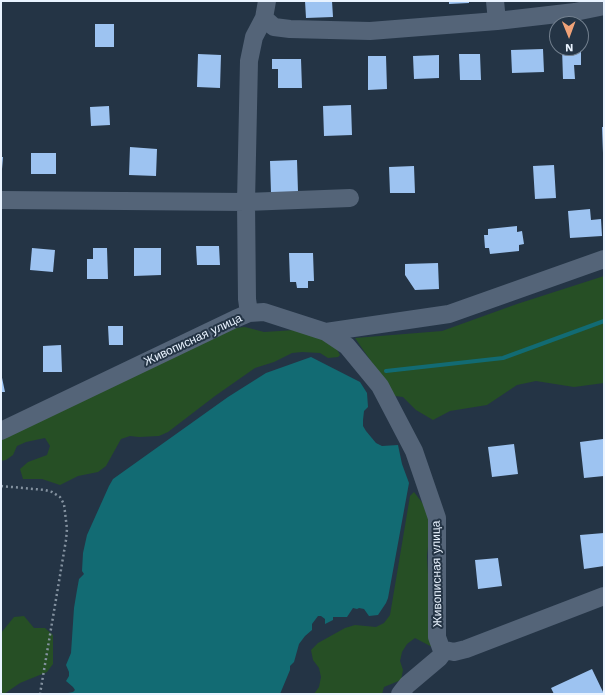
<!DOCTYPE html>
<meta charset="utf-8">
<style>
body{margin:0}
#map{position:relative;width:605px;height:695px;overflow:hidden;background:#243445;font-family:"Work Sans",sans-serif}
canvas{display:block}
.frame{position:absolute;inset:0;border:2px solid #e9f3ff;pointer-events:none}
.north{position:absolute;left:549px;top:16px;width:40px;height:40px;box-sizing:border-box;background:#243445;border:1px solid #73808f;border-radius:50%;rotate:179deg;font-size:11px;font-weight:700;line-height:16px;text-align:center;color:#e9f3ff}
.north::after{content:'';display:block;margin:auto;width:14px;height:18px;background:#f0a278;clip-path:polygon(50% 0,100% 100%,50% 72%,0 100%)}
</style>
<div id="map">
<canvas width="605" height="695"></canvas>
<div class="frame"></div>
<div class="north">N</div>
</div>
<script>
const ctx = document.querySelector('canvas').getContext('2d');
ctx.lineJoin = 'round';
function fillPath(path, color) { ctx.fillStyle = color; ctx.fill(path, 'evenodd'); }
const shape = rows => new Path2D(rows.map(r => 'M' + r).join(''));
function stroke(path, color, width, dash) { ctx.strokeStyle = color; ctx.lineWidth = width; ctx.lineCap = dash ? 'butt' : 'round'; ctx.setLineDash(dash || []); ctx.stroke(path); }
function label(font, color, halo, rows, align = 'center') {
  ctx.font = font + ' "Work Sans",sans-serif'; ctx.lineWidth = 4; ctx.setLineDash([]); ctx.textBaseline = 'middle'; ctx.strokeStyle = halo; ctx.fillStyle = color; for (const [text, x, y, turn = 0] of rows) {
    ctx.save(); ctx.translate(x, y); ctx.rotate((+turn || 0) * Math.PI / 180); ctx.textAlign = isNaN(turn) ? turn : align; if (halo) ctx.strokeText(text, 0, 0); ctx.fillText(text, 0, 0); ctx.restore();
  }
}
fillPath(shape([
 [604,276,604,383,574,387,536,381,517,385,487,405,450,411,433,420,416,410,403,397,395,396,355,338,442,331,517,304],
 [245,327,264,332,295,330,333,342,340,355,338,357,328,358,320,353,302,352,292,353,274,362,255,368,215,396,168,432,159,436,139,437,130,436,121,439,106,466,98,472,78,476,60,485,42,479,23,479,20,469,28,462,47,455,50,446,45,438,26,442,17,446,13,455,6,460,1,461,1,438,19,428,236,328],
 [414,492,427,509,432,528,428,547,427,556,432,647,415,638,407,644,402,652,400,661,403,670,401,680,384,687,382,694,314,694,319,687,321,677,319,668,313,660,311,650,318,643,345,628,355,625,376,627,384,623,390,615,410,496],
 [24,616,34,628,45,628,53,635,53,664,47,672,20,683,4,694,1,694,1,633,14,617]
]), '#264f25');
fillPath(shape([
 [311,357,360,382,367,393,368,407,364,411,363,420,363,426,366,431,376,443,382,446,398,445,402,464,409,483,388,598,386,603,378,615,369,616,364,609,359,608,357,609,353,608,347,617,333,617,333,620,325,624,325,619,321,616,318,616,312,624,312,630,305,636,299,644,294,662,290,666,290,670,280,694,63,694,73,692,75,690,73,687,66,681,69,676,69,672,66,665,71,653,74,608,77,590,79,579,84,574,82,571,83,553,87,535,109,486,113,479,228,397,266,373]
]), '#126b73');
stroke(shape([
 [386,371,503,358,604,321]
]), '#126b73', 4);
fillPath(shape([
 [305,1,332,1,333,17,306,18],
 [449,1,469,1,469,3,449,4],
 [95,24,114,24,114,47,95,47],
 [562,48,581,48,581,65,574,65,575,79,563,79],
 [543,49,544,72,512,73,511,50],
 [198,54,221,55,220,88,197,87],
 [459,54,480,54,481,80,460,80],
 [439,55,439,78,414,79,413,56],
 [368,56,386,56,387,89,368,90],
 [272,59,301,59,302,88,278,88,278,69,272,69],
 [351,105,352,135,324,136,323,106],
 [109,106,110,125,91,126,90,107],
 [602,127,604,127,604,153,603,153],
 [130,147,157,149,156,176,129,175],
 [31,153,56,153,56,174,31,174],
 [1,157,3,157,2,169,1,169],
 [297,160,298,192,271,193,270,161],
 [554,165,556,198,535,199,533,166],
 [414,166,415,193,390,193,389,167],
 [590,209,591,220,601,219,602,236,570,238,568,211],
 [517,226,517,232,522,231,524,244,519,245,519,251,490,254,489,248,485,248,484,235,488,235,488,229],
 [196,246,219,246,220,265,197,265],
 [32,248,55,250,53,272,30,270],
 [93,248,107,248,108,279,87,279,87,259,93,259],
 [134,248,161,248,161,275,134,276],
 [289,253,313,253,314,281,308,281,308,288,297,288,296,282,290,282],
 [438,263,439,289,415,290,405,275,405,264],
 [108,326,123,326,123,345,109,345],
 [61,345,62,372,43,372,43,346],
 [1,373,5,392,1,392],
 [603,439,604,476,584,478,580,442],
 [514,444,518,474,492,477,488,447],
 [604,533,604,566,584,569,580,535],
 [498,558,502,586,478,589,475,560],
 [592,669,604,694,554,694,551,688]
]), '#9dc3f1');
stroke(shape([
 [1,486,45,490,52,492,60,497,64,504,67,529,66,540,40,694]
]), '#8492a0', 2.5, [2, 3]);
stroke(shape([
 [495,1,497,21],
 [264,18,274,27,290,29,370,31,497,21,575,12,604,6],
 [1,200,246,202,350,198],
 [249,313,247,299,246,202,249,61,254,37,264,18,267,1],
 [326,332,449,314,604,259],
 [1,431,235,319,249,313,264,312,326,332,347,346,380,386,414,451,437,518,437,637,441,648,445,650,454,652,466,649,604,596],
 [400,694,407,685,439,658,445,650]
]), '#546478', 18);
label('12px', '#e9f3ff', '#243445', [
 ["Живописная улица",193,340,-25],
 ["Живописная улица",437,574,-91]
]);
</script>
